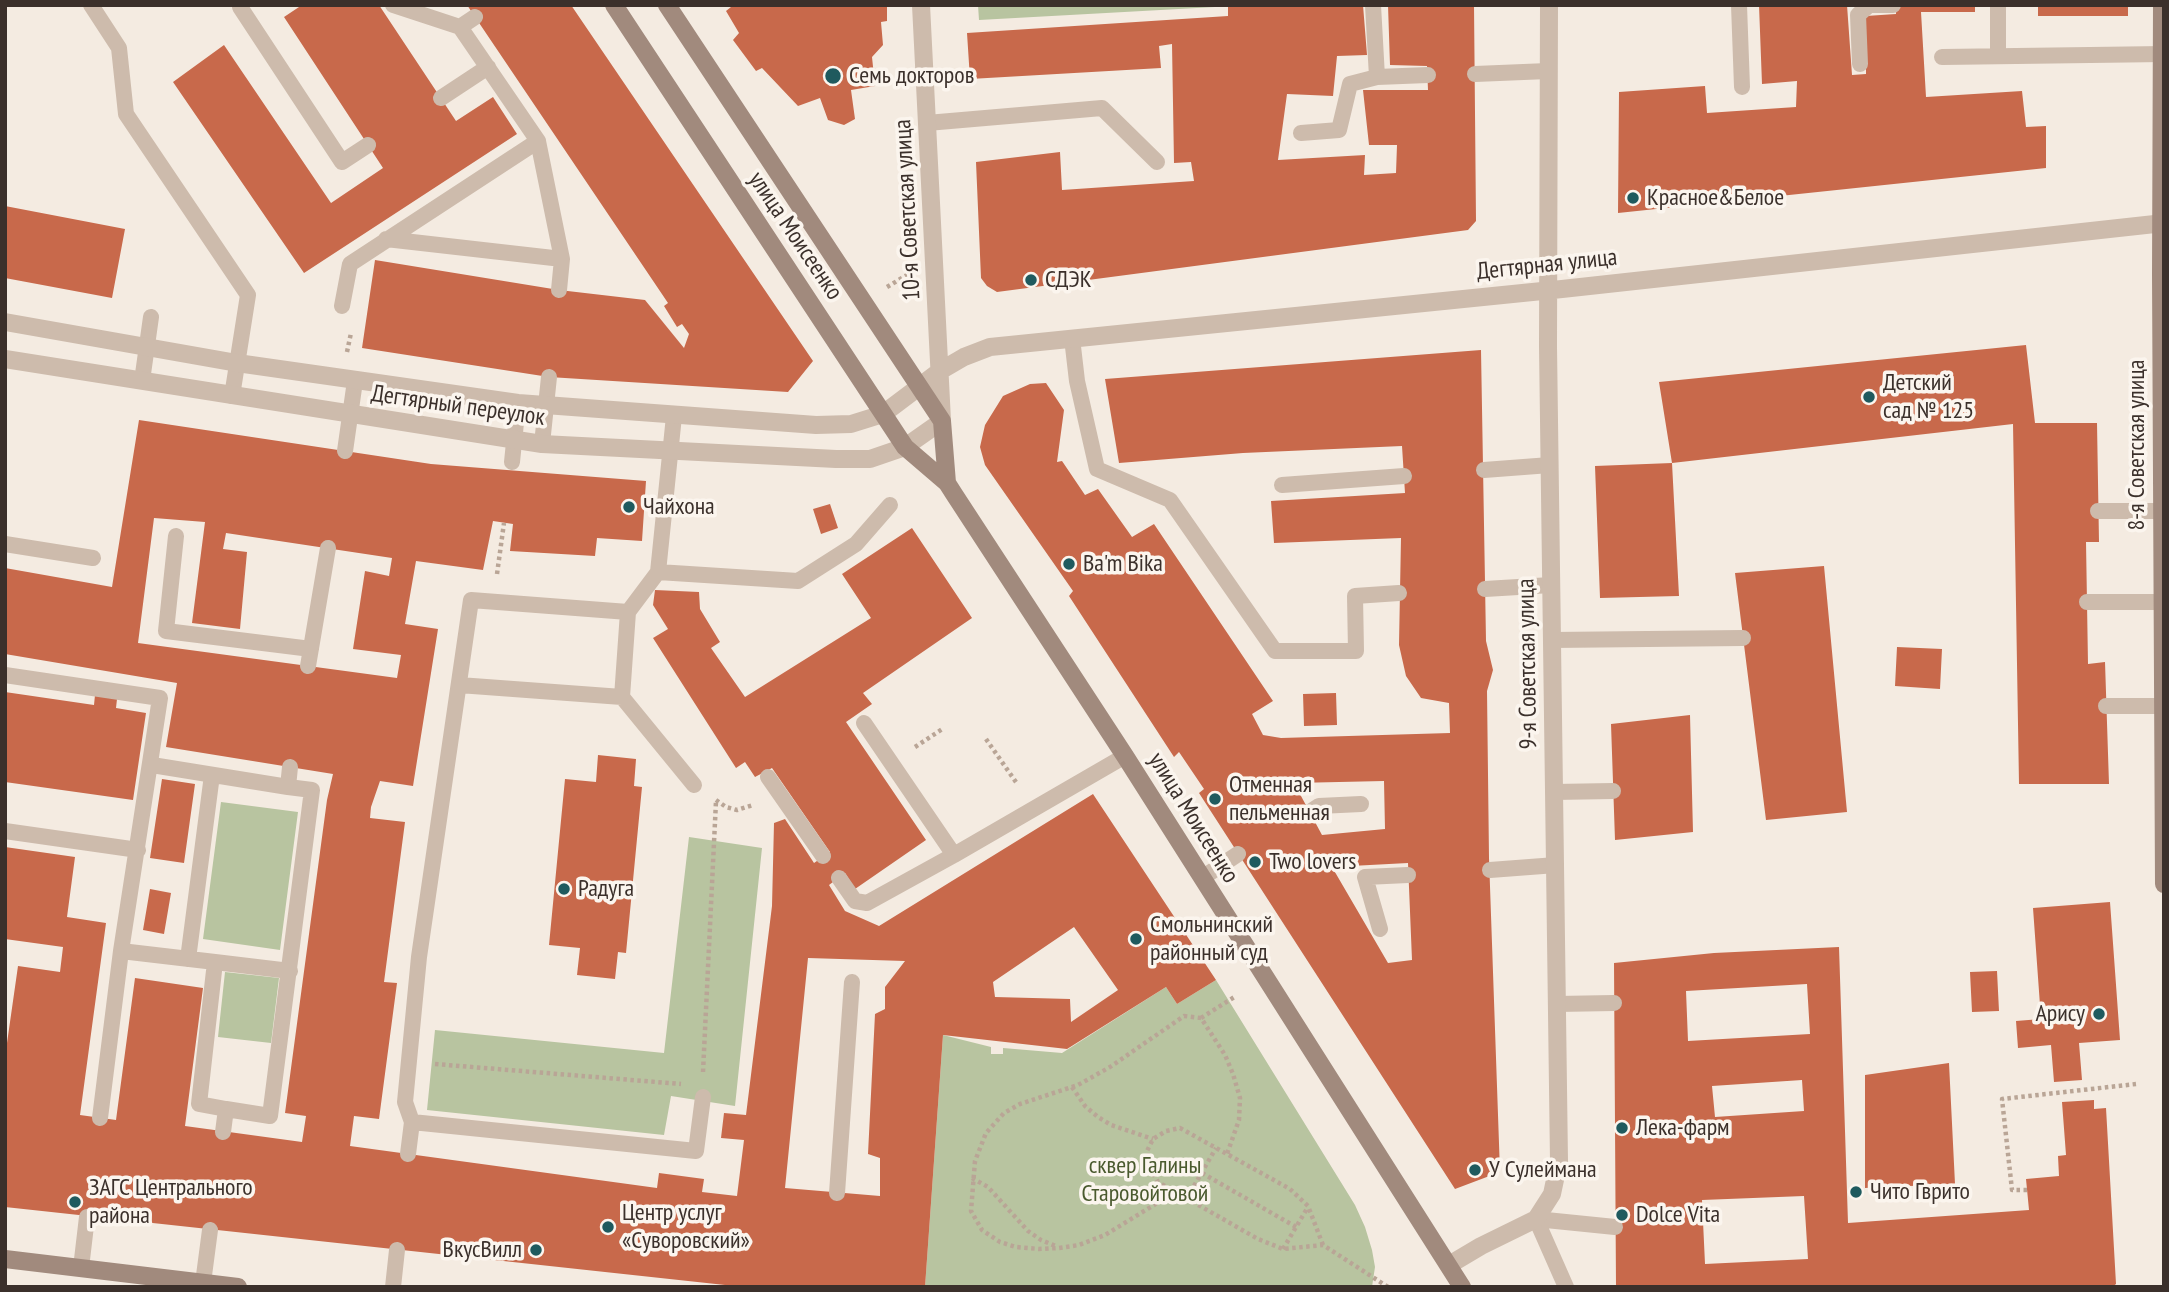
<!DOCTYPE html>
<meta charset="utf-8">
<style>
body{margin:0}
#map{position:relative;width:2169px;height:1292px;overflow:hidden;background:#f4ebe1;font-family:"PT Sans Narrow",sans-serif}
canvas{display:block}
.frame{position:absolute;inset:0;border:7px solid #3b302b;pointer-events:none}
</style>
<div id="map">
<canvas width="2169" height="1292"></canvas>
<div class="frame"></div>
</div>
<script>
const ctx = document.querySelector('canvas').getContext('2d');
ctx.lineJoin = 'round';
function fillPath(path, color) { ctx.fillStyle = color; ctx.fill(path, 'evenodd'); }
const shape = rows => new Path2D(rows.map(r => 'M' + r).join(''));
function stroke(path, color, width, dash) { ctx.strokeStyle = color; ctx.lineWidth = width; ctx.lineCap = dash ? 'butt' : 'round'; ctx.setLineDash(dash || []); ctx.stroke(path); }
function label(font, color, halo, rows, align = 'center') {
  ctx.font = font + ' "PT Sans Narrow",sans-serif'; ctx.lineWidth = 7; ctx.setLineDash([]); ctx.textBaseline = 'middle'; ctx.strokeStyle = halo; ctx.fillStyle = color; for (const [text, x, y, turn = 0] of rows) {
    ctx.save(); ctx.translate(x, y); ctx.rotate((+turn || 0) * Math.PI / 180); ctx.textAlign = isNaN(turn) ? turn : align; if (halo) ctx.strokeText(text, 0, 0); ctx.fillText(text, 0, 0); ctx.restore();
  }
}
fillPath(shape([
 [978,5,1215,5,1215,7,979,20],
 [221,802,298,812,280,950,203,939],
 [689,837,762,848,735,1106,671,1096,664,1135,427,1110,435,1030,664,1053],
 [225,972,279,978,271,1043,218,1037],
 [1216,980,1355,1205,1365,1227,1372,1250,1375,1267,1372,1287,925,1287,943,1035,991,1047,991,1054,1003,1054,1003,1048,1062,1053,1166,987,1177,1004]
]), '#b8c4a0');
fillPath(shape([
 [302,5,379,5,456,121,493,97,517,134,304,273,173,82,224,45,331,203,383,168,284,17],
 [467,5,571,5,813,361,788,392,549,377,362,348,375,260,559,290,645,300,684,348,689,334,682,324,677,327,664,306,668,303],
 [730,5,887,5,887,21,881,22,883,45,872,57,875,86,851,90,855,119,844,125,828,120,820,98,798,106,762,68,756,71,733,40,739,33,726,11,731,7],
 [1228,5,1363,5,1367,55,1337,56,1333,96,1287,94,1278,160,1365,155,1364,175,1396,173,1397,145,1369,145,1363,90,1428,90,1427,66,1390,65,1388,5,1474,5,1476,221,1468,230,997,292,987,286,981,278,976,162,1060,152,1062,190,1194,181,1191,162,1174,163,1172,44,1159,46,1161,68,970,79,967,33,1228,16],
 [1759,5,1847,5,1852,75,1866,74,1866,16,1896,14,1896,5,1975,5,1975,12,1921,12,1926,97,2022,91,2026,127,2046,126,2046,168,1618,213,1619,92,1705,86,1707,113,1796,107,1797,81,1762,84],
 [2038,5,2128,5,2128,16,2038,16],
 [5,206,125,229,112,298,5,278],
 [2026,345,2035,423,2097,423,2099,542,2086,542,2088,664,2105,662,2109,784,2019,784,2013,424,1672,463,1659,382],
 [1481,350,1486,641,1493,670,1487,691,1489,858,1500,1172,1455,1189,1199,793,1204,789,1179,752,1174,757,1069,596,1073,591,985,465,980,447,985,425,1003,396,1030,384,1046,383,1064,410,1057,462,1062,461,1085,495,1098,489,1132,537,1154,524,1273,701,1252,714,1263,735,1281,738,1450,733,1449,703,1421,698,1406,676,1399,645,1401,538,1274,543,1271,501,1405,493,1402,446,1243,453,1119,463,1105,379],
 [1384,781,1385,829,1322,835,1294,783],
 [1408,863,1412,960,1388,963,1332,867],
 [139,420,431,464,646,481,642,541,597,538,595,556,510,551,513,524,493,521,483,570,416,561,405,624,438,629,413,786,380,781,371,807,370,818,405,822,384,982,397,983,379,1119,354,1116,350,1146,657,1188,659,1173,704,1179,702,1192,737,1196,744,1140,721,1138,724,1113,746,1115,772,906,774,823,785,819,814,863,830,852,772,768,755,777,745,762,736,768,653,638,668,629,653,605,655,590,699,592,700,609,720,642,711,648,745,697,871,618,842,574,912,528,972,618,863,693,872,704,846,722,926,840,855,889,845,873,829,885,845,911,879,926,1093,794,1216,980,1177,1004,1166,987,1067,1049,943,1035,925,1287,725,1285,5,1207,5,1057,18,966,60,972,63,947,5,939,5,847,75,857,67,917,106,923,80,1115,116,1120,135,978,203,988,185,1126,302,1142,306,1116,285,1113,327,800,333,774,166,747,177,683,5,654,5,568,112,587],
 [154,518,205,522,192,623,240,629,247,552,223,549,226,533,392,558,389,576,365,571,353,649,401,655,397,678,138,643],
 [1074,927,1118,990,1071,1022,1070,999,995,997,993,982],
 [808,958,905,961,885,987,885,1009,875,1014,868,1154,880,1158,880,1196,785,1188],
 [1672,463,1679,596,1600,598,1595,466],
 [830,504,838,528,821,534,813,509],
 [1824,566,1847,812,1766,820,1735,573],
 [1897,647,1942,649,1940,689,1895,686],
 [5,692,94,705,95,695,117,699,116,708,146,713,133,800,5,782],
 [1336,693,1337,725,1304,726,1303,694],
 [1690,715,1693,832,1615,840,1611,724],
 [598,755,636,759,634,786,642,787,626,953,618,952,615,979,577,975,580,948,549,945,565,779,596,782],
 [162,779,195,784,184,863,150,858],
 [150,889,171,893,164,934,143,930],
 [2110,902,2120,1040,2079,1043,2082,1080,2054,1082,2051,1045,2018,1048,2016,1021,2041,1019,2033,908],
 [1839,947,1848,1223,2029,1210,2026,1179,2059,1176,2058,1156,2066,1155,2062,1102,2094,1100,2094,1109,2106,1108,2116,1284,2112,1287,1616,1287,1614,963,1714,953],
 [1807,984,1810,1034,1688,1041,1686,991],
 [1802,1080,1804,1111,1715,1117,1712,1086],
 [1804,1196,1808,1259,1705,1264,1702,1200],
 [1997,971,1999,1011,1972,1012,1970,972],
 [1949,1063,1955,1184,1865,1188,1865,1075]
]), '#c8694b');
stroke(shape([
 [887,287,907,275],
 [347,352,351,333],
 [497,574,504,523],
 [986,739,1018,785],
 [915,747,944,728],
 [716,800,726,807,737,810,753,805],
 [1201,1018,1236,996],
 [435,1064,681,1084],
 [703,1072,716,801],
 [1072,1087,1085,1106,1098,1117,1111,1125,1153,1139],
 [1202,1173,1296,1227],
 [972,1178,988,1187,1028,1231,1041,1240,1058,1247],
 [1172,1189,1154,1205,1105,1235,1079,1245,1059,1248,1039,1249,1016,1247,1000,1242,982,1230,971,1211,975,1161,986,1133,1004,1113,1020,1104,1078,1085,1110,1067,1184,1016,1201,1018,1225,1055,1233,1074,1240,1098,1239,1120,1227,1154],
 [2027,1190,2012,1190,2002,1099,2136,1084],
 [1187,1198,1216,1148],
 [1323,1245,1308,1206,1290,1189,1180,1128,1166,1131,1153,1139,1147,1151,1150,1168,1158,1182,1258,1239,1283,1249,1323,1245,1388,1287],
 [1283,1249,1308,1207]
]), '#b9a596', 4.5, [3.5, 3.5]);
stroke(shape([
 [91,5,119,48,126,114,248,295,232,396],
 [393,5,460,27],
 [1373,5,1377,77],
 [1739,5,1742,87],
 [1868,5,1893,5],
 [1998,5,1998,56],
 [240,7,342,162,368,145],
 [475,17,460,27,538,141,562,259,559,290],
 [1942,57,2164,54],
 [1860,64,1858,15,1868,6],
 [1475,74,1548,71],
 [441,98,488,67],
 [927,123,1102,108,1157,162],
 [1301,133,1339,130,1350,84,1377,77,1428,75],
 [386,239,562,259],
 [342,306,350,264,538,141],
 [1072,338,1077,381,1097,469,1170,500,1275,651,1356,651,1355,596,1399,593],
 [142,381,151,317],
 [542,444,549,377],
 [345,451,355,381],
 [512,462,518,403],
 [1484,470,1550,465],
 [1282,485,1404,476],
 [2098,511,2164,511],
 [176,536,166,631,311,649],
 [5,544,93,558],
 [658,572,798,581,856,544,890,505],
 [1485,589,1551,585],
 [2087,602,2164,602],
 [628,612,658,572,674,416],
 [1552,640,1743,638],
 [308,666,328,548],
 [5,675,160,698,121,951,100,1118],
 [459,685,622,697,628,612,471,600,419,957,405,1102,412,1122,696,1151,703,1097],
 [622,697,694,785],
 [2106,706,2164,706],
 [864,723,954,855,1125,756],
 [152,765,288,787],
 [768,777,823,856],
 [1554,792,1613,791],
 [1310,812,1319,806,1361,804],
 [5,831,138,850],
 [1490,870,1556,865],
 [839,878,855,901,867,903,954,855],
 [1202,878,1238,854],
 [1380,929,1365,877,1408,875],
 [121,951,215,962,199,1104,226,1109],
 [188,959,212,775],
 [215,962,290,971],
 [1557,1004,1614,1003],
 [223,1132,226,1109,270,1116,312,790,288,787,290,767],
 [408,1154,412,1122],
 [837,1193,852,982],
 [1536,1219,1615,1227],
 [1536,1219,1566,1287],
 [81,1268,87,1217],
 [203,1283,210,1230],
 [393,1287,397,1250]
]), '#cdbbac', 16);
stroke(shape([
 [5,322,237,363,518,403,816,425,851,424,883,414,940,371,964,357,990,347,1562,289,2164,223],
 [5,359,542,444,836,459,870,459,905,447,942,421,921,5],
 [1449,1265,1481,1246,1536,1219,1552,1194,1559,1161,1548,346,1549,5]
]), '#cdbbac', 18);
stroke(shape([
 [614,5,905,447,947,483,954,494,1125,756,1462,1287],
 [667,5,942,421,947,483],
 [2162,5,2161,274,2164,884],
 [5,1259,238,1287]
]), '#a18a7d', 18);
for (const [x, y, r, color] of [
 [833,76,9,"#1f5a5e"],
 [1633,198,7,"#1f5a5e"],
 [1031,280,7,"#1f5a5e"],
 [1869,397,7,"#1f5a5e"],
 [629,507,7,"#1f5a5e"],
 [1069,564,7,"#1f5a5e"],
 [1215,799,7,"#1f5a5e"],
 [1255,862,7,"#1f5a5e"],
 [564,889,7,"#1f5a5e"],
 [1136,939,7,"#1f5a5e"],
 [2099,1014,7,"#1f5a5e"],
 [1622,1128,7,"#1f5a5e"],
 [1475,1170,7,"#1f5a5e"],
 [1856,1192,7,"#1f5a5e"],
 [75,1202,7,"#1f5a5e"],
 [1622,1215,7,"#1f5a5e"],
 [608,1227,7,"#1f5a5e"],
 [536,1250,7,"#1f5a5e"]
]) { const dot = new Path2D(); dot.arc(x, y, r, 0, 2 * Math.PI); ctx.fillStyle = color; ctx.fill(dot); stroke(dot, '#fbf5ee', 2.5); }
label('24px', '#3b302b', '#fbf5ee', [
 ["Семь докторов",849,76],
 ["Красное&Белое",1647,198],
 ["СДЭК",1045,280],
 ["Детский",1883,383],
 ["сад № 125",1883,411],
 ["Чайхона",643,507],
 ["Ba'm Bika",1083,564],
 ["Отменная",1229,785],
 ["пельменная",1229,813],
 ["Two lovers",1269,862],
 ["Радуга",578,889],
 ["Смольнинский",1150,925],
 ["районный суд",1150,953],
 ["Арису",2085,1014,"right"],
 ["Лека-фарм",1636,1128],
 ["У Сулеймана",1489,1170],
 ["ЗАГС Центрального",89,1188],
 ["района",89,1216],
 ["Чито Гврито",1870,1192],
 ["Центр услуг",622,1213],
 ["«Суворовский»",622,1241],
 ["Dolce Vita",1636,1215],
 ["ВкусВилл",522,1250,"right"]
], 'left');
label('24px', '#3b302b', '#fbf5ee', [
 ["10-я Советская улица",908,210,-93],
 ["улица Моисеенко",795,236,56],
 ["Дегтярная улица",1547,265,-6],
 ["Дегтярный переулок",458,406,8],
 ["8-я Советская улица",2137,445,-90],
 ["9-я Советская улица",1528,664,-91],
 ["улица Моисеенко",1193,818,58]
]);
label('24px', '#4a5a2e', '#fbf5ee', [
 ["сквер Галины",1145,1166],
 ["Старовойтовой",1145,1194]
]);
</script>
